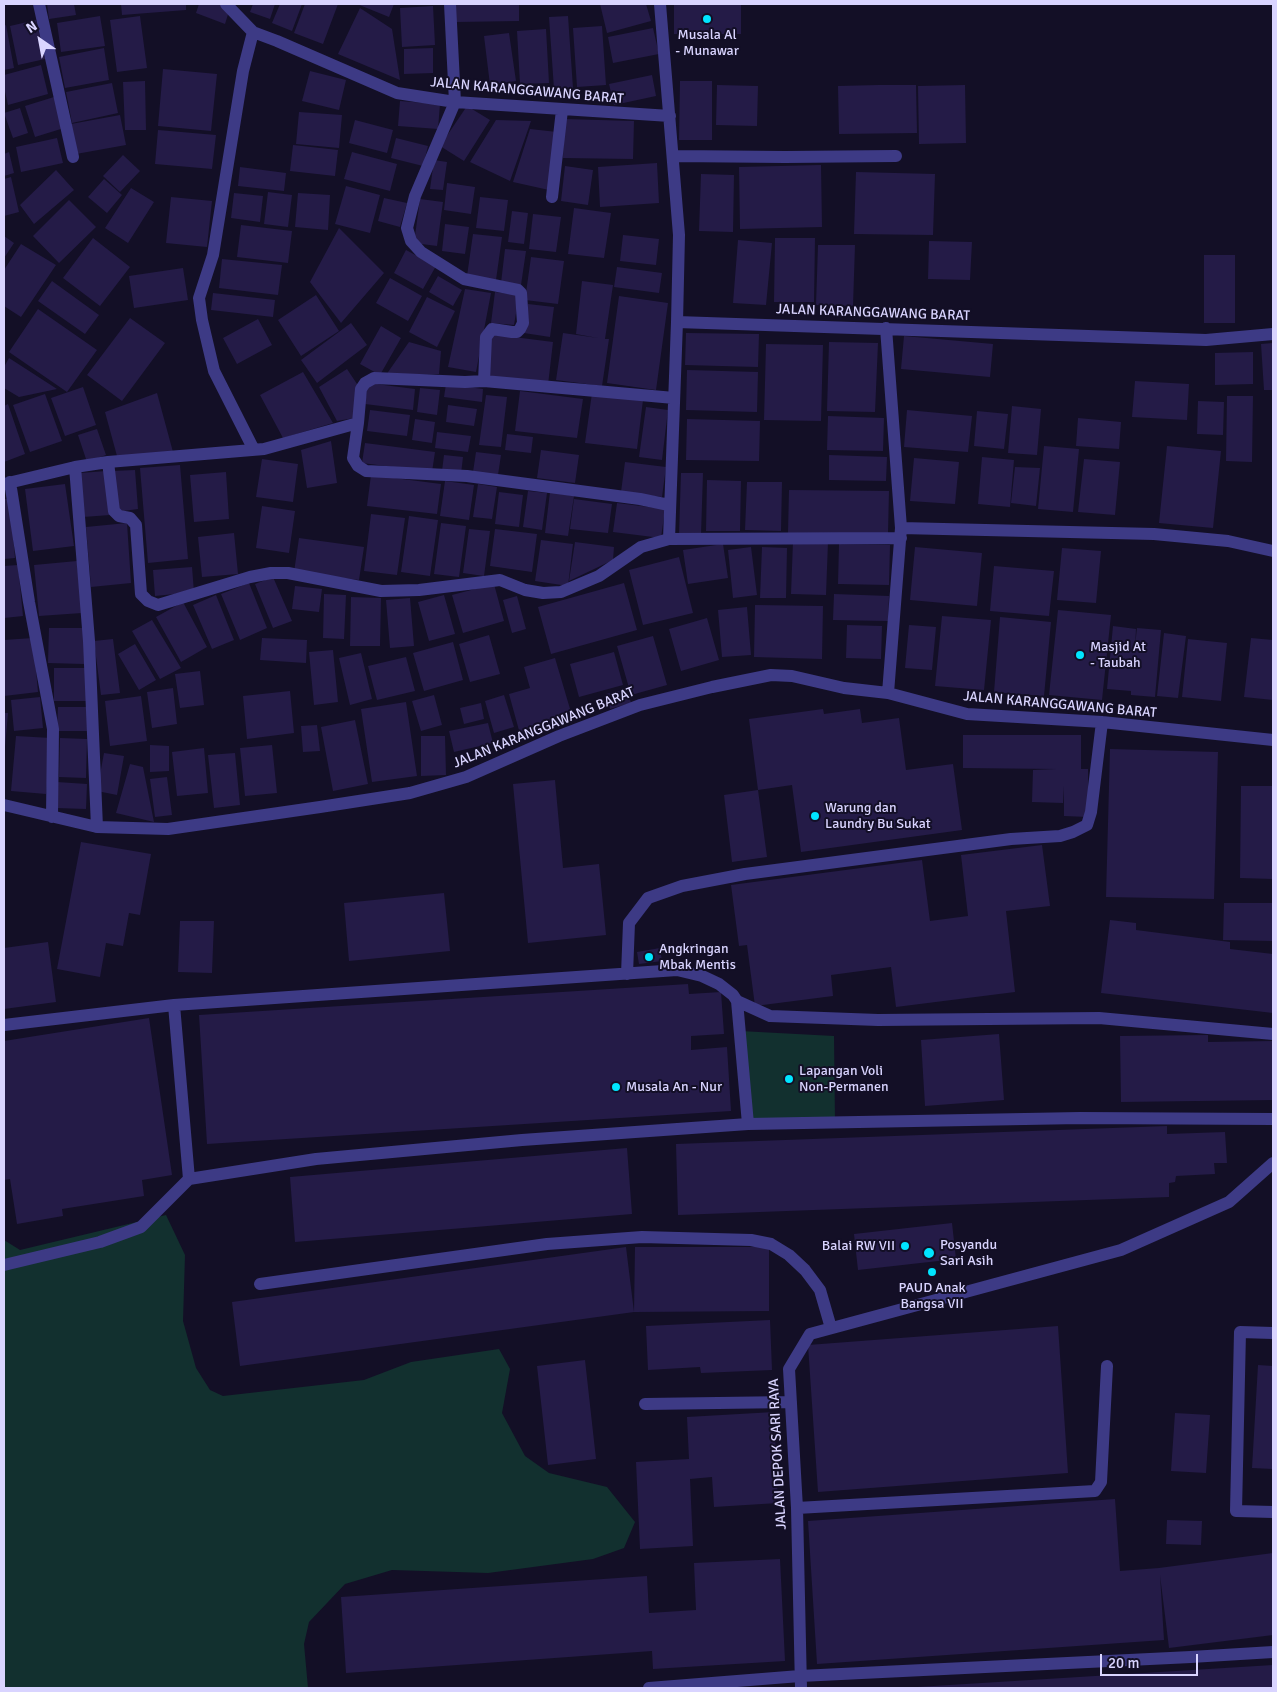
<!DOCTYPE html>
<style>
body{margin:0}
#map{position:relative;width:1277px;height:1692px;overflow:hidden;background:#130f26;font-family:Signika,sans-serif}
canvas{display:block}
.frame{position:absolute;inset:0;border:5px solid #d9d4ff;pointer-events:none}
.north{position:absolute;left:15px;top:15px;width:50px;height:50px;-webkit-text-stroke:4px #130f26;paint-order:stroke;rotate:327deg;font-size:14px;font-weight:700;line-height:20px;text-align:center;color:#d9d4ff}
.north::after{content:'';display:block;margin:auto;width:18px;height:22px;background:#d9d4ff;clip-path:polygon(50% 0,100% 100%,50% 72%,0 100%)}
.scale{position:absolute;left:1100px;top:1654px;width:98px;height:22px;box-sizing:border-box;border:2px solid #d9d4ff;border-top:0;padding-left:6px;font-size:15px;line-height:18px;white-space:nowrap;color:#d9d4ff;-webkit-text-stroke:4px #130f26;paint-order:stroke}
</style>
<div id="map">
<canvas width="1277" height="1692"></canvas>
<div class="frame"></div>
<div class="north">N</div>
<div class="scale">20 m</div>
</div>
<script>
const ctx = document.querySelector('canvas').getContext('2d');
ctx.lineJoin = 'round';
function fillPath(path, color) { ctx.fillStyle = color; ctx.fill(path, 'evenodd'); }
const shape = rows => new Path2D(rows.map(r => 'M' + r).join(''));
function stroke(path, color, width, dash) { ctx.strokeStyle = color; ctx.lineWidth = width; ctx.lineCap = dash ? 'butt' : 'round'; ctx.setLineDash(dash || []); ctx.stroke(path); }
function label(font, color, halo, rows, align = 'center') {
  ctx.font = font + ' Signika,sans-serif'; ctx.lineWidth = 4; ctx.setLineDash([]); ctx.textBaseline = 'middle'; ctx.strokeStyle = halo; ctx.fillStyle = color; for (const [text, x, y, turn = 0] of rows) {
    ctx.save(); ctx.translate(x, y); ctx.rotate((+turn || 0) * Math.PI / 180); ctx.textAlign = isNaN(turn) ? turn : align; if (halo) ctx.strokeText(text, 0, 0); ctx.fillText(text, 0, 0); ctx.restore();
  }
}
fillPath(shape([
 [740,1031,834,1036,835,1122,748,1124],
 [166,1215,185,1255,183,1321,196,1368,210,1390,223,1396,364,1380,411,1362,499,1349,510,1369,502,1413,525,1456,549,1473,607,1487,635,1522,624,1548,593,1559,488,1573,392,1570,345,1584,309,1622,304,1644,308,1688,4,1688,4,1240,20,1250]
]), '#12302f');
fillPath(shape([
 [47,4,74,4,76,15,49,19],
 [121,4,186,4,186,10,122,15],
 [199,4,220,4,230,8,225,24,196,13],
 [253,4,275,4,270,19,250,12],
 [280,4,302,4,292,31,272,23],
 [305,4,338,4,323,44,294,33],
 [357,4,394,4,389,17],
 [456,4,519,4,519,21,456,22],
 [600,4,646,4,651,21,607,33],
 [674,4,741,4,741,34,674,34],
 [433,6,435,45,402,47,400,8],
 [360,8,392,29,400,80,338,54],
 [100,16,105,46,61,52,57,23],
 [140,16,147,68,117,72,110,20],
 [568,16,573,88,554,89,549,17],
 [36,20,45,59,18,65,10,26],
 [6,25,14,68,4,70,4,26],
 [602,26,606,85,577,87,573,28],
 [653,28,659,54,613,63,608,37],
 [546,29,549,83,520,84,517,31],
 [509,33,516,81,490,85,484,36],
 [104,48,109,80,65,88,59,57],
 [433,48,433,73,404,74,404,49],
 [41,65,48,94,8,105,4,87,4,75],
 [163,69,217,74,211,131,158,126],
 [310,71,346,80,339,110,302,101],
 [652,75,656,96,614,105,609,84],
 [145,81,146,130,125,130,123,82],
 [680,81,712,81,712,140,679,140],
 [112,83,118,113,72,123,66,92],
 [717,85,758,86,757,126,716,125],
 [879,85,916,85,917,133,839,134,838,86],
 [965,85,966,143,919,144,918,86],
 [54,97,64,128,35,137,25,106],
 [400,101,440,104,438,129,398,126],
 [467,106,490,120,464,161,440,146],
 [20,108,28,133,13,138,4,113],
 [299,112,342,115,339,148,296,144],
 [120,115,126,145,76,154,71,124],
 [564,119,634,121,633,159,563,158],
 [355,120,393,130,387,153,349,143],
 [496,120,531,121,510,181,470,162],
 [530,129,557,132,549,190,513,182],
 [158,130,216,135,212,169,155,164],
 [57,138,63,163,21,172,16,147],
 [396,138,428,146,423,166,391,158],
 [293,145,338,150,335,176,290,171],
 [9,152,14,173,4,176,4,154],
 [352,152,397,164,390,191,344,179],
 [123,155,140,171,120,192,103,176],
 [434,160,447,162,443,190,430,189],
 [657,163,659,203,600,207,598,167],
 [821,165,822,227,740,229,739,167],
 [565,166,593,170,588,205,561,201],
 [240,167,286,173,284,191,238,186],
 [56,170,74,190,34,224,20,205],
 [856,172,935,174,933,235,854,234],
 [701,174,734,175,733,232,699,231],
 [11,177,19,212,4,216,4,179],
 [104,179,122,195,107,213,88,197],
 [447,183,475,187,471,214,444,210],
 [346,186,380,195,370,233,335,224],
 [131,188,154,202,128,243,105,228],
 [268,192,292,195,288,227,264,224],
 [234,193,263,196,260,222,231,218],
 [298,193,330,195,328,230,295,227],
 [171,197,212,201,207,247,166,243],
 [480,197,508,200,504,231,476,228],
 [384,198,407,203,400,227,378,221],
 [420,199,443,202,437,246,414,243],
 [69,200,96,227,59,263,33,236],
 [574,208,611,213,604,258,568,254],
 [512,211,528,213,524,244,508,242],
 [533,214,561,217,556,252,529,249],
 [445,224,469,227,465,254,442,251],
 [241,225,292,231,288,263,237,257],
 [339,228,384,273,341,323,310,282],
 [473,234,502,237,496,280,467,276],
 [623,235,659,239,656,265,620,261],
 [4,236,14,243,4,258],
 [93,238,130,267,100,306,63,278],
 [775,238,815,238,814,302,774,302],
 [738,240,772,243,766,305,733,303],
 [929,241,972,242,970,280,928,279],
 [21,244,56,265,21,317,4,306,4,270],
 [818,245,855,245,853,306,816,305],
 [505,249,526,251,521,285,501,283],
 [406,250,436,266,423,289,394,273],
 [1204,255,1235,255,1235,323,1204,323],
 [531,257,564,261,558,304,525,300],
 [222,259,282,265,278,295,219,288],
 [617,267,662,273,659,293,614,287],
 [183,268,188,300,134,308,129,276],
 [438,276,462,290,453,306,429,292],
 [390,278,422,296,408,321,376,303],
 [52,281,99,315,85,334,38,301],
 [582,281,613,285,605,339,609,339,602,386,556,380,563,333,598,338,576,334],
 [465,289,491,293,476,372,448,367],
 [495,292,519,295,514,325,491,323],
 [213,293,275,300,273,317,211,310],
 [316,295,339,331,301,356,278,320],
 [619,296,668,303,656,390,607,383],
 [427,297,455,311,437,347,409,332],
 [528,304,554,307,550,337,524,333],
 [38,309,97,350,67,392,9,352],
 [130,318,165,343,122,401,87,375],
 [258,319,272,345,237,364,223,338],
 [351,323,367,345,317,383,301,360],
 [381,326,401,338,380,375,360,364],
 [686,333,759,334,758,367,685,365],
 [490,334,553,342,548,385,484,377],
 [904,336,993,344,990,377,901,369],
 [409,342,441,351,439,374,386,375],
 [829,342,878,343,875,412,827,411],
 [1273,343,1273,390,1264,390,1261,344],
 [766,344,823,345,821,421,764,420],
 [1253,352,1253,384,1215,385,1215,353],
 [9,358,57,389,19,397,4,388,4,367],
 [347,369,359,387,354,418,337,421,319,387],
 [687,370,758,372,757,412,686,410],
 [303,372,333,423,283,438,260,395],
 [1135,381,1189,384,1187,420,1132,417],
 [368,383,415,389,413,410,365,404],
 [446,384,483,389,482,402,444,397],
 [83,387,96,425,65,436,51,398],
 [420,388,440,390,437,415,417,412],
 [520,391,583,399,577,438,515,431],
 [157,393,173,452,117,456,105,412],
 [592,393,643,400,637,449,585,443],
 [45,394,62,441,30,452,13,405],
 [486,395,507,397,501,447,479,445],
 [1227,396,1253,396,1252,462,1226,461],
 [1198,401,1224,402,1223,435,1197,434],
 [8,404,25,454,4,462,4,406],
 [448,405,477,409,474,426,446,422],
 [1012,406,1041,409,1037,455,1008,453],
 [646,407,668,410,662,460,639,457],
 [370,410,410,415,407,436,367,431],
 [907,410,972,416,968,452,904,447],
 [977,411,1008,414,1004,449,974,446],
 [828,416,884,418,883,451,827,450],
 [1078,418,1121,422,1119,449,1076,446],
 [415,419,435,422,432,443,412,440],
 [687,419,760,421,759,461,686,460],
 [97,429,106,455,87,462,78,435],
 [437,432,471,436,468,452,435,448],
 [507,434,533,437,531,453,505,450],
 [331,441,337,483,307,488,301,450],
 [365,443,435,452,432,472,362,463],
 [1044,446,1079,449,1073,512,1038,509],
 [1167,446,1221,451,1213,528,1159,523],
 [541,450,579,455,575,483,537,478],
 [476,452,501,455,498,475,473,472],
 [444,455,463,457,461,474,442,471],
 [829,455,887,457,886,481,829,480],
 [982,457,1014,460,1010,507,978,504],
 [914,458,959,462,955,504,910,501],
 [262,459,298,464,293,502,256,497],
 [1084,459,1120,462,1115,515,1078,512],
 [625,462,666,467,662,497,621,492],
 [180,465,188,559,148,563,140,468],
 [1015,467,1040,468,1036,506,1011,503],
 [135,470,138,509,116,512,113,471],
 [106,471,110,515,83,517,80,473],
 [226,472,229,519,194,522,190,475],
 [681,473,703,473,701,535,679,534],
 [371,475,441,484,437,514,367,506],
 [707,480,741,481,740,531,706,531],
 [445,481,474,485,469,520,440,516],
 [747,482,782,482,781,531,745,530],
 [65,484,74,546,33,551,25,489],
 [478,484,497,487,492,519,473,517],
 [789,490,889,491,888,533,788,533],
 [528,491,547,493,542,530,523,527],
 [499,492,523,495,519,527,495,524],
 [550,492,574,496,568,536,545,533],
 [4,499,10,499,15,558,4,559],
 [574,499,612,504,608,533,570,529],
 [617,503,665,509,661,538,613,532],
 [262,506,295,511,289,553,256,548],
 [371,514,405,518,397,575,364,571],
 [409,516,438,520,430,576,401,572],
 [127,523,131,583,91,587,86,527],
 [441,523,466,526,459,577,434,574],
 [469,529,490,531,484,576,463,573],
 [495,529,537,534,532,572,490,566],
 [234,533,238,574,202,577,198,537],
 [299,538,364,547,359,580,294,572],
 [541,540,573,544,568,586,535,581],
 [793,541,828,542,826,595,791,594],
 [575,542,614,547,613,560,569,581],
 [723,544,728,578,688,584,683,550],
 [839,544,890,545,889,585,838,584],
 [751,547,757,595,733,598,728,550],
 [762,547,787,548,786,598,760,598],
 [915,547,982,553,977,606,910,600],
 [1062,548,1101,551,1096,603,1057,600],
 [679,557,693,613,643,625,629,570],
 [77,561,82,613,39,616,34,565],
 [18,565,23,616,4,618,4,566],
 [994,566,1054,571,1049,616,990,611],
 [192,567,194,592,155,596,153,570],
 [273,577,292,621,273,628,255,584],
 [249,583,267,628,240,640,221,594],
 [624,583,637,630,551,654,538,607],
 [494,584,504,621,463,633,452,595],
 [295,586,322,589,319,612,292,609],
 [324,594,346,595,344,639,323,638],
 [834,594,889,596,888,621,833,620],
 [216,595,234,640,212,649,193,605],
 [444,595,455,634,429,641,418,602],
 [517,596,526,629,512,633,503,600],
 [351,597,381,598,380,646,350,646],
 [410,598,414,646,390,648,386,600],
 [183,602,207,647,181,662,156,617],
 [755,605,823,606,822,659,754,657],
 [747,607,751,655,722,657,718,610],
 [1058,610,1111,615,1102,700,1049,695],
 [942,616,991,620,984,690,935,686],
 [1000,617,1051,622,1044,696,994,692],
 [707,618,719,660,681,671,669,629],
 [152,620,181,668,160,679,132,631],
 [847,625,882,626,881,659,846,658],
 [909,625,936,627,932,670,905,668],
 [1113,626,1136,629,1135,646,1137,628,1161,630,1155,697,1131,695,1131,691,1107,689],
 [49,628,85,628,84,664,48,663],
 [1164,633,1186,636,1178,698,1157,696],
 [489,635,500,674,470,682,459,644],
 [653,636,667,685,631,695,617,646],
 [33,638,38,692,4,696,4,640],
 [262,638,307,640,306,663,260,660],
 [1251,638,1273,640,1273,700,1244,697],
 [113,639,120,693,101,695,94,641],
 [1188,639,1227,643,1221,701,1182,697],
 [453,642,463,680,424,691,413,653],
 [135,644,156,680,139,690,118,654],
 [333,650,338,702,314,705,309,652],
 [614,652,623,685,579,697,570,664],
 [361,653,372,699,350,705,339,658],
 [406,657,415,691,377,700,368,666],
 [555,658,573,719,520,734,509,694,530,688,524,667],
 [54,668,87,668,86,701,54,701],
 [200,671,204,705,180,708,175,674],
 [173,688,177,724,152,728,147,692],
 [627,689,631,703,610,709,606,694],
 [290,691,294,733,247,739,243,696],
 [434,695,442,725,421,731,412,701],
 [504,695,514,727,494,733,485,701],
 [141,696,147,741,110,746,105,701],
 [40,697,43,728,14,731,11,700],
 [406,702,417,776,372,782,361,709],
 [481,703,484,719,464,724,460,708],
 [58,707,89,707,89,731,57,731],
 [823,709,824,714,860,709,862,723,899,718,906,770,953,764,962,830,801,852,792,785,758,790,767,857,732,862,724,795,758,790,749,719],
 [4,713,8,713,5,747,4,747],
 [355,720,368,784,333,791,321,727],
 [488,723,493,743,454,752,449,731],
 [317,725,320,751,303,752,301,726],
 [963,735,1081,735,1081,769,1088,769,1088,817,1064,816,1064,786,1063,803,1032,802,1033,770,1056,769,963,768],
 [16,736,51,738,46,794,11,791],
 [421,736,445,736,446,775,421,776],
 [60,738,87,739,86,778,59,777],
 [150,745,169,746,169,771,150,772],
 [272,745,277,793,245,796,240,748],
 [204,748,208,793,177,796,172,752],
 [1110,749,1218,752,1214,899,1106,897],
 [104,753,124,756,117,795,97,791],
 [235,753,240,805,214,808,208,755],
 [130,764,143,767,154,822,116,813],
 [167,777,172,815,155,817,150,779],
 [555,780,563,868,599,864,606,935,528,943,513,784],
 [57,782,87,784,86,809,56,808],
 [1241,786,1273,786,1273,879,1240,878],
 [81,842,151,854,140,915,129,913,123,946,106,943,100,977,57,969],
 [1042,845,1050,906,1006,911,1015,992,896,1007,891,967,831,975,833,996,755,1006,747,945,739,946,731,885,922,860,930,921,968,916,961,855],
 [444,893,450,951,349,961,344,903],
 [1224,903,1273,903,1273,941,1223,940],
 [1110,920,1136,923,1136,930,1230,942,1230,949,1273,954,1273,1013,1101,993],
 [180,921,214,921,212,973,178,972],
 [48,942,56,1002,4,1009,4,948],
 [660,948,662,961,639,964,637,952],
 [688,984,689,994,721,992,724,1034,691,1036,691,1050,727,1047,731,1111,207,1144,199,1015],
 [149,1018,172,1175,142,1180,144,1196,62,1209,63,1216,17,1224,10,1179,4,1180,4,1041],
 [999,1034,1004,1100,925,1106,921,1040],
 [1208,1035,1208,1042,1273,1041,1273,1100,1121,1102,1120,1036],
 [1167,1126,1167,1134,1225,1132,1227,1163,1214,1163,1215,1174,1176,1176,1175,1182,1169,1183,1169,1197,678,1215,676,1144],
 [627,1148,632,1214,295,1242,290,1177],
 [952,1223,956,1259,858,1270,854,1234],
 [626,1247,634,1312,240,1366,232,1302],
 [635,1247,769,1247,769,1311,634,1312],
 [770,1320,772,1370,701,1373,700,1367,648,1370,646,1326],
 [1058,1326,1068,1473,818,1492,808,1345],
 [585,1360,596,1459,548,1465,537,1366],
 [1258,1365,1273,1366,1273,1469,1252,1468],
 [774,1412,778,1503,714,1507,712,1477,690,1479,693,1546,640,1549,636,1462,689,1459,687,1417],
 [1175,1413,1210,1415,1206,1473,1171,1471],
 [1115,1499,1120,1571,1159,1568,1273,1553,1273,1635,1169,1648,1160,1575,1164,1640,817,1664,808,1521],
 [1167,1520,1202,1521,1201,1545,1166,1544],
 [780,1559,785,1661,653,1669,652,1651,346,1673,341,1597,647,1576,649,1613,696,1610,694,1563],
 [1273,1665,1273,1688,917,1688,917,1687]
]), '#241b47');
stroke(shape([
 [39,4,73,157],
 [226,4,253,32,277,41,397,93,455,102,670,116],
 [660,4,679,235,677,322,1206,340,1273,334],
 [253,32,243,71,213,255,199,298,202,320,214,371,254,450],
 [673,156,785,157,896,156],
 [552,197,562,110],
 [886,328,901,528,888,693],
 [484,381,674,398],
 [358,423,353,458,358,466,366,471,467,476,640,499,669,505],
 [108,462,114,511,119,516,130,518,136,525,141,594,148,601,158,605,250,577,271,573,288,573,381,591,419,590,500,580,525,590,543,593,561,592,599,576,641,547,669,539,901,538],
 [75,467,89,641,97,827],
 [10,482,29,602,53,729,52,817],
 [4,484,75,467,108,462,264,449,358,423,361,389,365,383,374,378,465,382,484,381,486,337,492,329,512,332,517,332,520,329,523,323,521,293,518,290,464,279,421,252,411,241,407,228,415,196,455,102,450,4],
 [901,528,1154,534,1228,541,1273,551],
 [669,539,677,322],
 [4,805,97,827,168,829,320,807,410,793,466,777,559,736,640,705,712,687,771,675,792,676,844,688,888,693,967,714,1102,722,1273,740],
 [627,974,629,923,648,898,682,886,745,874,1011,839,1060,836,1073,832,1087,825,1091,812,1102,722],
 [737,1001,748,1124],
 [174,1005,189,1179],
 [4,1025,174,1005,677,970,702,976,719,984,733,995,737,1001,770,1016,878,1020,1099,1018,1273,1034],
 [4,1265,100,1242,141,1227,189,1179,316,1159,522,1140,748,1124,1080,1118,1273,1119],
 [260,1284,547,1244,642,1237,751,1240,771,1244,789,1255,805,1270,820,1290,831,1328],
 [1273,1333,1240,1332,1236,1511,1273,1512],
 [645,1404,791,1402],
 [797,1508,1095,1491,1101,1482,1107,1366],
 [649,1688,800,1676,1191,1657,1273,1652],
 [801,1688,797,1508,789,1369,810,1334,1121,1250,1229,1202,1273,1163]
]), '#3d3a85', 12);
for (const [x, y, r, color] of [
 [707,19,5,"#00e5ff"],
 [1080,655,5,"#00e5ff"],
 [815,816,5,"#00e5ff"],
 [649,957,5,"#00e5ff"],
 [789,1079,5,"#00e5ff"],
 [616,1087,5,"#00e5ff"],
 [905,1246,5,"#00e5ff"],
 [929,1253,6,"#00e5ff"],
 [932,1272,5,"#00e5ff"]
]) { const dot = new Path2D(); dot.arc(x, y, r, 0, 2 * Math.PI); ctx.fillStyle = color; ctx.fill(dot); stroke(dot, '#130f26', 2); }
label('14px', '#d9d4ff', '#130f26', [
 ["Musala Al",707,35,"center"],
 ["- Munawar",707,51,"center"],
 ["Masjid At",1090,647],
 ["- Taubah",1090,663],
 ["Warung dan",825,808],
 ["Laundry Bu Sukat",825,824],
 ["Angkringan",659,949],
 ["Mbak Mentis",659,965],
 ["Lapangan Voli",799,1071],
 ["Non-Permanen",799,1087],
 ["Musala An - Nur",626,1087],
 ["Posyandu",940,1245],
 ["Sari Asih",940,1261],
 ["Balai RW VII",895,1246,"right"],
 ["PAUD Anak",932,1288,"center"],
 ["Bangsa VII",932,1304,"center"]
], 'left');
label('14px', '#d9d4ff', '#130f26', [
 ["JALAN KARANGGAWANG BARAT",527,91,5],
 ["JALAN KARANGGAWANG BARAT",873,313,2],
 ["JALAN KARANGGAWANG BARAT",1060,705,5],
 ["JALAN KARANGGAWANG BARAT",544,728,-22],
 ["JALAN DEPOK SARI RAYA",778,1454,-93]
]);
</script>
